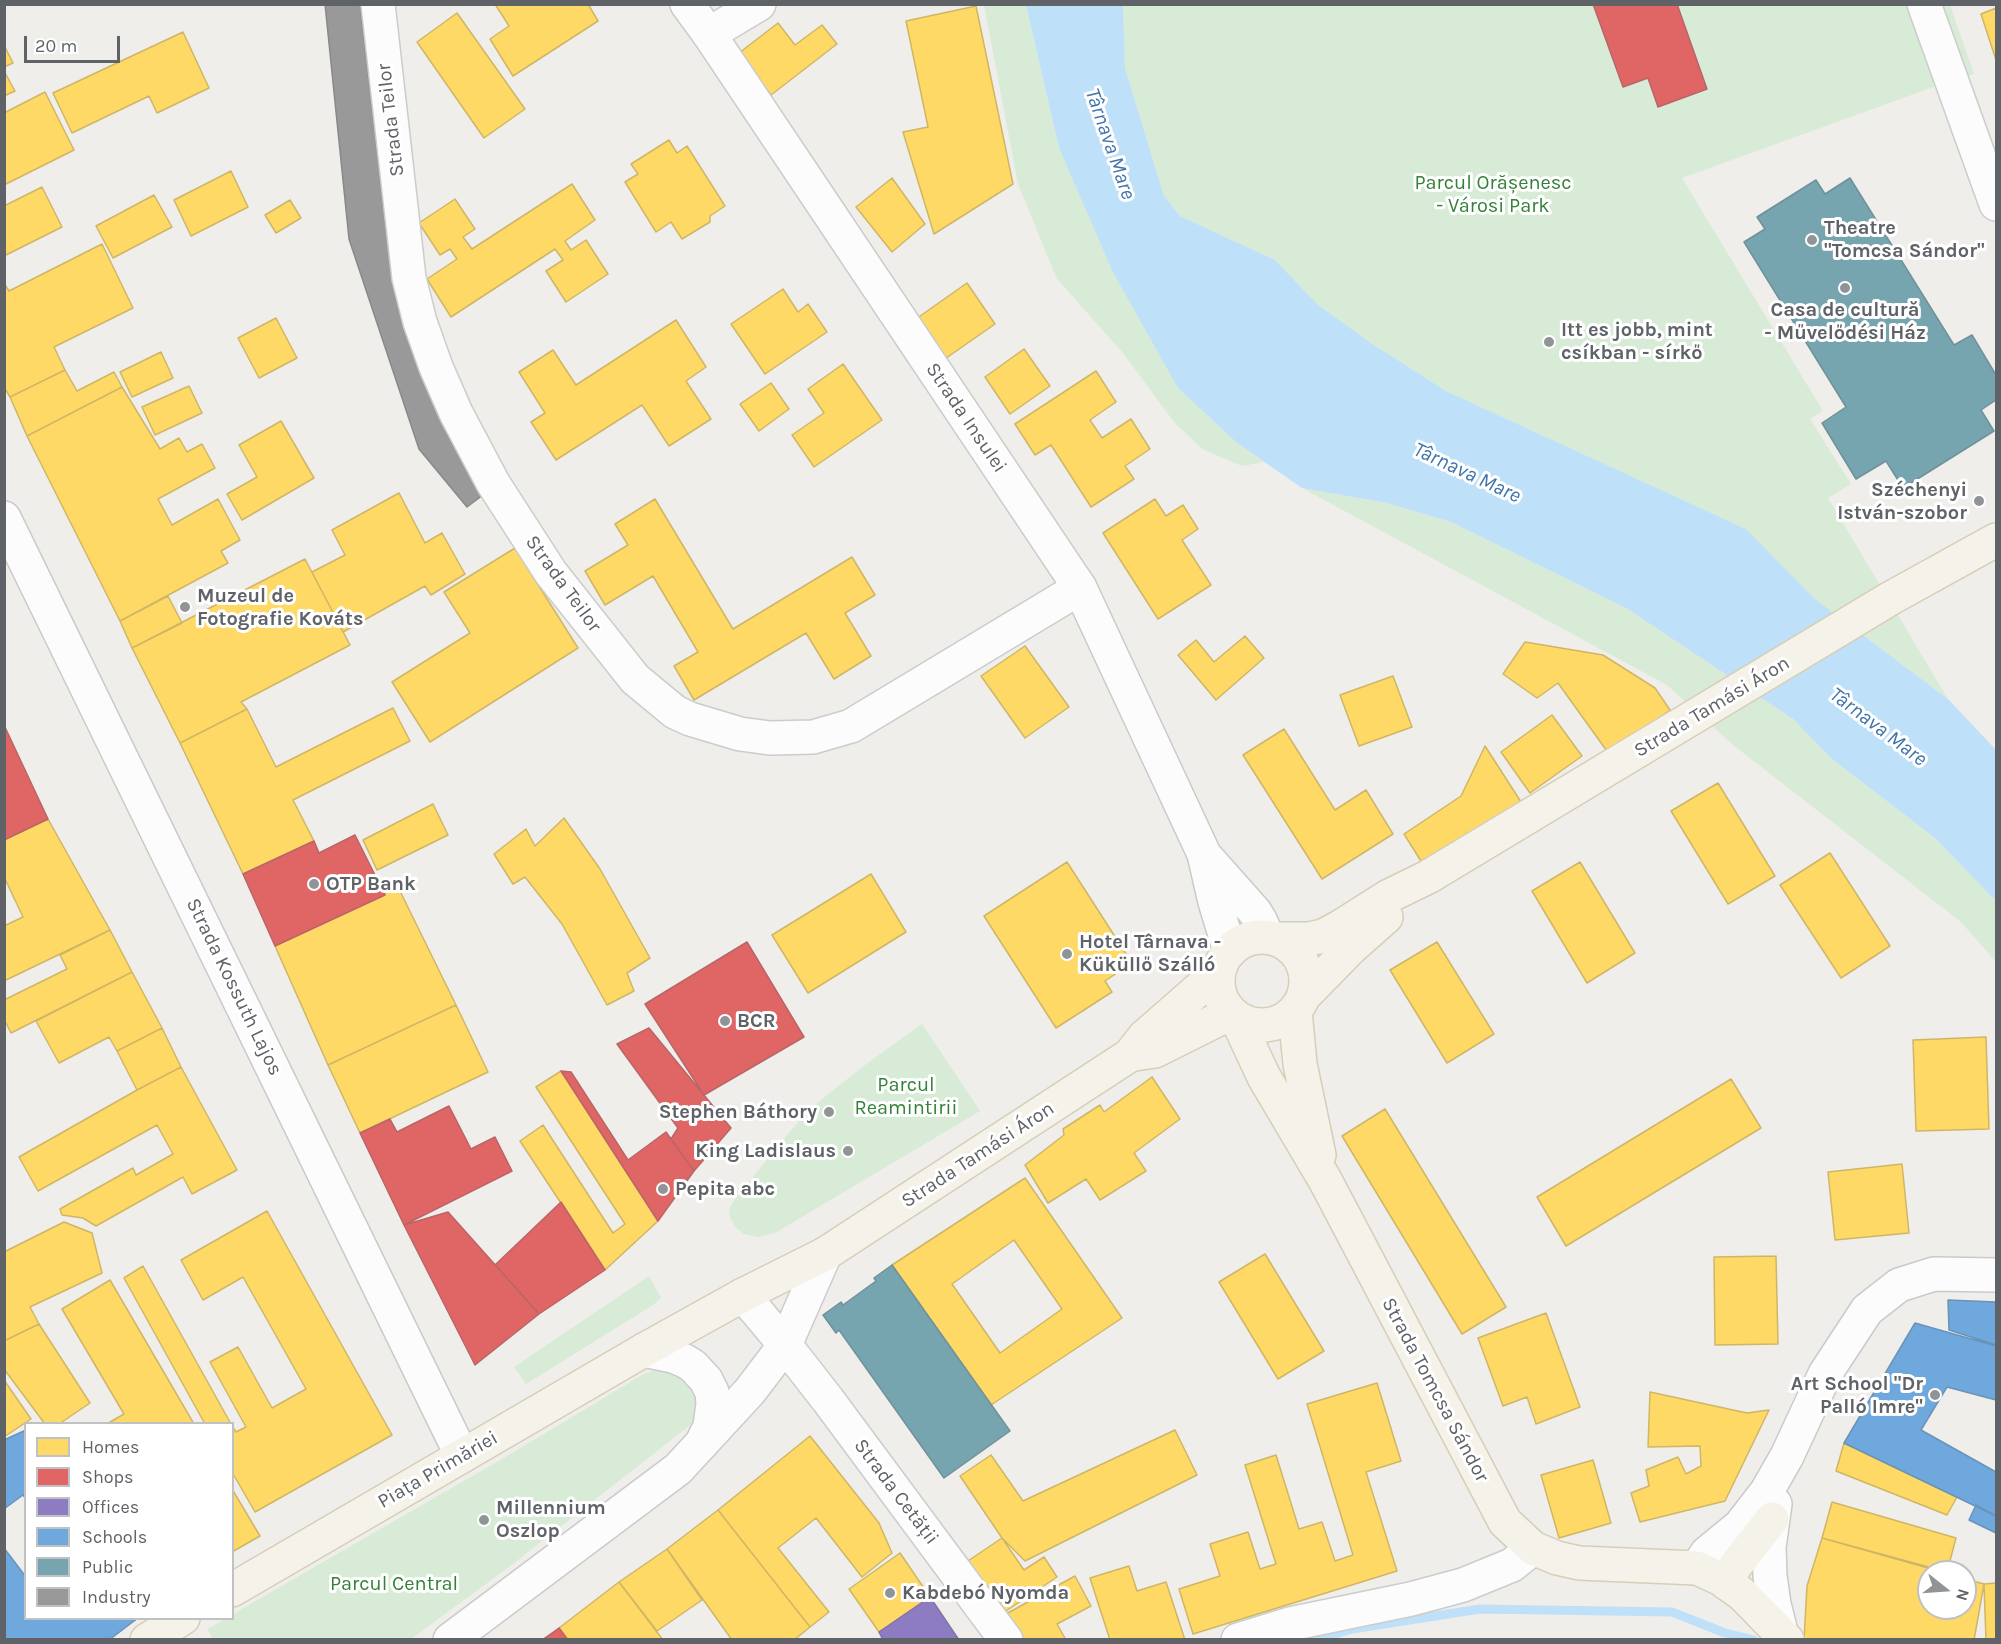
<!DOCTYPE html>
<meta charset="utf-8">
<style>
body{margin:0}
#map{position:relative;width:2001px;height:1644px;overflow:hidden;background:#efeeea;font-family:Karla,sans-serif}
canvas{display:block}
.frame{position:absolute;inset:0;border:6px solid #5f6368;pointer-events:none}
.legend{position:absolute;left:24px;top:1422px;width:210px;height:198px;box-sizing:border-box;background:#fff;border:2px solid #bfc1c3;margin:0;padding:8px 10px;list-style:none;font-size:18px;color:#5f6368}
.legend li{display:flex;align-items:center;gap:12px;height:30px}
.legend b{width:30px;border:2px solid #bfc1c3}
.north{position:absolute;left:1917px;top:1560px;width:60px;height:60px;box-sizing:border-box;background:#fff;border:2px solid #bfc1c3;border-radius:50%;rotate:107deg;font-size:16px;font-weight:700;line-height:24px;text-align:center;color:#5f6368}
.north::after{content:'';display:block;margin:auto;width:21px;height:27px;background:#919496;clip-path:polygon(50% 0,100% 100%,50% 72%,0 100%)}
.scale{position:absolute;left:24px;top:36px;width:96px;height:27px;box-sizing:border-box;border:3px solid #5f6368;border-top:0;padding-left:8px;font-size:18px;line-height:21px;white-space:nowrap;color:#5f6368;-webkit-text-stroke:4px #fff;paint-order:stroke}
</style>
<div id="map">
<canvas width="2001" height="1644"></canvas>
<div class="frame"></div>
<ul class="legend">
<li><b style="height:16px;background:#ffd966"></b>Homes</li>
<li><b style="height:16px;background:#e06666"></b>Shops</li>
<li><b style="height:16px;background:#8e7cc3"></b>Offices</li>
<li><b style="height:16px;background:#6fa8dc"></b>Schools</li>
<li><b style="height:16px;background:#76a5af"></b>Public</li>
<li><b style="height:16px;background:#999"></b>Industry</li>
</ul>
<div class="north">N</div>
<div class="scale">20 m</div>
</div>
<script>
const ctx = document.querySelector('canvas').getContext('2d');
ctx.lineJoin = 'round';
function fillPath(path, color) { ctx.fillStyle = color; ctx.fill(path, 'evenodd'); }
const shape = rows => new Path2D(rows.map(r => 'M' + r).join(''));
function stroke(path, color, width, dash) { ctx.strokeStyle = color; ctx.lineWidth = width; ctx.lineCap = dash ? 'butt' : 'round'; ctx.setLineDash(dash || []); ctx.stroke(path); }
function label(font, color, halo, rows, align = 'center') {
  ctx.font = font + ' Karla,sans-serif'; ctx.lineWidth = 6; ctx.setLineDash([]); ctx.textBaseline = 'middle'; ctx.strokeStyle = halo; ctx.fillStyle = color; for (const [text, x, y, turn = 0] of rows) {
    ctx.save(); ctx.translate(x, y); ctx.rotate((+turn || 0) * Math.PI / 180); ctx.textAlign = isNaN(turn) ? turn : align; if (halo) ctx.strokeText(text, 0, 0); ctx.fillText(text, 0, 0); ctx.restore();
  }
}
fillPath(shape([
 [984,5,1026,5,1059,148,1178,388,1237,443,1263,462,1242,466,1202,449,1174,422,1123,353,1057,279,1018,184],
 [1123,5,1950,5,1974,74,1928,89,1682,178,1823,411,1810,419,1851,484,1828,498,1948,699,1815,599,1746,529,1446,391,1371,343,1318,305,1275,260,1180,216,1164,196,1125,68],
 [1302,488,1387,503,1451,522,1626,608,1793,719,1832,759,1935,838,1996,901,1996,962,1961,922,1733,745,1667,685],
 [922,1024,980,1111,775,1233,758,1237,744,1234,735,1227,730,1217,729,1209,738,1195,807,1111,865,1065],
 [649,1276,661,1298,653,1305,526,1384,514,1367],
 [672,1368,696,1382,698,1415,689,1426,509,1567,411,1639,213,1639,207,1629,225,1619,232,1618,233,1614,507,1456,642,1375,657,1369]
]), '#d8ebd6');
fillPath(shape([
 [1026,5,1123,5,1125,68,1164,196,1180,216,1275,260,1318,305,1371,343,1446,391,1746,529,1815,599,1948,699,1996,750,1996,901,1935,838,1832,759,1793,719,1626,608,1451,522,1387,503,1302,488,1237,443,1178,388,1113,272,1059,148]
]), '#bfe0f9');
const homes = shape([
 [495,4,588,4,598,21,513,76,490,39,509,26,495,4],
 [976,6,1013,184,934,234,903,132,928,127,906,21,976,6],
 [1996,8,1996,60,1981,14,1996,8],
 [457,13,525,109,484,138,417,42,457,13],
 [778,23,795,45,822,25,837,44,771,95,739,53,778,23],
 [183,32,209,88,157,113,149,96,72,133,53,93,183,32],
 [4,45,13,63,4,67,4,45],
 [4,71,15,91,4,96,4,71],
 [45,92,74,150,4,185,4,113,45,92],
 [669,140,677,153,687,146,725,206,710,216,710,222,682,239,671,222,656,232,625,182,638,174,631,164,669,140],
 [231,171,248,207,191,236,174,200,231,171],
 [892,178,925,224,892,252,856,207,892,178],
 [572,184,595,220,565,241,571,250,586,240,608,274,566,302,546,271,563,260,555,249,451,317,427,279,457,259,450,249,440,255,419,223,455,199,475,229,463,237,472,249,572,184],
 [42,187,62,227,4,256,4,206,42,187],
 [154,195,172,227,113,258,96,226,154,195],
 [290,200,301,218,276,233,265,215,290,200],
 [102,244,133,308,54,347,65,370,10,397,4,387,4,283,9,291,102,244],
 [967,283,995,324,942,361,913,321,967,283],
 [783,289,798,312,808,304,827,332,765,374,731,324,783,289],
 [276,318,297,358,259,378,238,338,276,318],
 [676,320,706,367,686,381,711,419,669,446,642,405,556,460,531,422,545,413,519,372,553,350,576,385,676,320],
 [1024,349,1050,386,1010,414,985,377,1024,349],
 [161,352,173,378,132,397,120,372,161,352],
 [843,364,882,420,814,467,792,435,824,413,808,389,843,364],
 [65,370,77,391,114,372,122,387,27,436,10,397,65,370],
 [1096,371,1116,402,1090,420,1102,438,1131,419,1150,449,1125,466,1134,479,1091,507,1051,445,1035,455,1015,424,1096,371],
 [771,383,789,409,759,431,740,404,771,383],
 [189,386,202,413,155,435,142,407,189,386],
 [122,387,160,449,179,438,187,452,202,444,215,468,158,499,172,525,218,499,240,540,221,551,228,563,120,621,27,436,122,387],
 [281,421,314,478,242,520,227,494,257,477,239,445,281,421],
 [399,493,425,543,442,533,465,574,431,595,425,586,343,632,312,572,345,555,332,530,399,493],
 [655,499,733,629,852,557,875,595,845,613,871,656,834,679,806,633,694,700,674,666,698,652,653,576,605,605,585,571,628,545,615,524,655,499],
 [1155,499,1166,516,1183,505,1198,529,1182,540,1211,585,1158,619,1103,533,1155,499],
 [515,548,578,648,430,742,392,682,470,633,444,592,515,548],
 [305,559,350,645,241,702,247,709,180,743,132,648,305,559],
 [168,596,182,623,132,648,120,621,168,596],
 [1245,636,1264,658,1216,700,1178,655,1196,640,1214,662,1245,636],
 [1525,642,1603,655,1655,688,1670,710,1609,754,1558,683,1537,698,1503,674,1525,642],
 [1025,646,1069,707,1025,738,981,676,1025,646],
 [1393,676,1412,727,1359,746,1340,695,1393,676],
 [393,708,410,741,293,800,314,841,243,874,180,743,247,709,276,767,393,708],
 [1552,715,1582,756,1530,793,1501,752,1552,715],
 [1284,729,1335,810,1366,790,1393,834,1322,879,1243,755,1284,729],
 [1485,746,1523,805,1426,869,1404,834,1461,796,1485,746],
 [1718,783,1775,876,1728,904,1671,811,1718,783],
 [433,804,448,835,377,870,363,840,433,804],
 [564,818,600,869,650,958,627,973,634,991,607,1005,562,924,525,877,513,884,494,854,526,829,535,846,564,818],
 [48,819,110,930,4,981,4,926,23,917,6,881,4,882,4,840,48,819],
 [1830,853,1890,946,1841,978,1780,885,1830,853],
 [1067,862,1132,963,1105,981,1112,992,1056,1028,984,916,1067,862],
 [1580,862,1635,953,1587,983,1532,891,1580,862],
 [871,874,906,932,808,993,772,935,871,874],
 [398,887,456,1005,328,1065,275,946,398,887],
 [110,930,132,972,11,1033,4,1019,4,1000,67,969,60,955,110,930],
 [1437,942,1494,1034,1447,1063,1390,970,1437,942],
 [132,972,162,1028,117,1051,109,1037,59,1063,36,1021,132,972],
 [456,1005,488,1072,360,1133,328,1065,456,1005],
 [162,1028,181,1067,137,1090,117,1051,162,1028],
 [1986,1037,1989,1129,1916,1131,1913,1040,1986,1037],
 [181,1067,237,1170,192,1194,183,1177,96,1226,83,1218,62,1215,60,1209,133,1168,136,1175,173,1154,157,1125,38,1191,19,1157,137,1090,181,1067],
 [561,1071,658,1221,605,1270,520,1141,543,1125,613,1233,625,1224,536,1087,561,1071],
 [1152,1077,1180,1119,1134,1153,1146,1171,1100,1200,1086,1179,1048,1203,1025,1165,1064,1135,1063,1129,1100,1105,1104,1112,1152,1077],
 [1731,1079,1761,1128,1566,1246,1537,1197,1731,1079],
 [1385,1109,1506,1307,1462,1334,1342,1136,1385,1109],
 [1902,1164,1909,1233,1835,1240,1828,1172,1902,1164],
 [1025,1178,1122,1318,991,1405,892,1265,1025,1178],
 [1014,1240,1062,1309,1000,1353,952,1284,1014,1240],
 [267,1211,392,1435,255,1512,232,1472,232,1426,236,1432,246,1427,210,1362,238,1347,272,1408,306,1389,243,1277,203,1300,181,1260,267,1211],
 [64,1222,92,1233,102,1273,30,1307,39,1324,4,1341,4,1252,64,1222],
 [1265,1254,1324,1351,1278,1379,1219,1282,1265,1254],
 [1776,1256,1778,1344,1715,1345,1714,1257,1776,1256],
 [143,1266,231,1424,205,1424,124,1278,143,1266],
 [110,1280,194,1424,111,1424,110,1422,124,1414,62,1309,110,1280],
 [1546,1313,1580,1407,1536,1424,1527,1397,1503,1406,1478,1338,1546,1313],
 [39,1324,90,1403,59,1424,45,1424,4,1369,4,1341,39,1324],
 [4,1380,31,1419,4,1437,4,1380],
 [1377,1383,1401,1461,1366,1472,1397,1571,1193,1634,1179,1589,1220,1576,1210,1544,1248,1532,1260,1569,1276,1564,1245,1465,1276,1455,1299,1529,1322,1522,1335,1561,1353,1555,1307,1404,1377,1383],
 [1650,1392,1747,1413,1769,1410,1725,1501,1640,1522,1631,1493,1649,1486,1646,1470,1678,1457,1686,1474,1701,1466,1700,1446,1648,1447,1650,1392],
 [1175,1430,1197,1475,1025,1561,1002,1538,960,1476,991,1455,1023,1501,1175,1430],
 [810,1436,879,1523,892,1553,862,1577,816,1518,778,1548,829,1612,810,1627,718,1510,810,1436],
 [1844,1443,1957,1497,1947,1515,1836,1471,1844,1443],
 [1593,1460,1611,1523,1559,1538,1541,1475,1593,1460],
 [232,1489,260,1536,232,1552,232,1489],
 [1832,1502,1956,1538,1947,1572,1822,1538,1832,1502],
 [718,1510,810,1627,794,1640,732,1640,667,1549,718,1510],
 [1002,1538,1024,1570,1044,1557,1057,1577,994,1619,959,1567,1002,1538],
 [1822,1538,1942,1572,1929,1572,1929,1608,1965,1608,1965,1579,1984,1584,1974,1640,1804,1640,1807,1586,1822,1538],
 [667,1549,702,1600,657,1631,619,1582,667,1549],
 [900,1553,930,1597,879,1632,849,1589,900,1553],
 [1129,1566,1137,1591,1166,1582,1185,1640,1110,1640,1090,1578,1129,1566],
 [1075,1576,1091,1606,1057,1624,1066,1640,1020,1640,1006,1614,1075,1576],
 [619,1582,663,1640,568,1640,559,1628,619,1582],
 [1996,1583,1996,1640,1986,1640,1984,1584,1996,1583]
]);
fillPath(homes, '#ffd966');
stroke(homes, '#cfb667', 1.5);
const shops = shape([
 [1593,4,1677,4,1707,89,1658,107,1648,78,1623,87,1593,4],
 [4,725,48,819,4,840,4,725],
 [355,835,385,895,275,946,243,874,314,841,319,853,355,835],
 [747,942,804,1037,704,1095,645,1004,747,942],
 [649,1028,731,1128,694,1171,671,1139,678,1128,617,1044,649,1028],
 [561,1071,571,1072,628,1160,666,1132,694,1171,658,1221,561,1071],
 [449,1106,471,1149,495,1137,512,1171,404,1225,360,1133,390,1119,397,1132,449,1106],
 [561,1202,605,1270,539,1314,495,1265,561,1202],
 [448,1212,539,1314,475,1365,404,1225,448,1212],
 [559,1628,568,1640,542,1640,559,1628]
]);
fillPath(shops, '#e06666');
stroke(shops, '#b96567', 1.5);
const offices = shape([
 [930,1597,959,1640,883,1640,879,1632,930,1597]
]);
fillPath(offices, '#8e7cc3');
stroke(offices, '#8074a8', 1.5);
const schools = shape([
 [1948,1300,1996,1302,1996,1345,1949,1330,1948,1300],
 [1915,1323,1996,1346,1996,1400,1947,1387,1921,1430,1996,1472,1996,1516,1844,1443,1915,1323],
 [26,1430,26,1499,23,1495,4,1509,4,1440,26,1430],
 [1976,1505,1996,1516,1996,1533,1969,1520,1976,1505],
 [4,1548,26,1577,26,1618,138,1618,109,1640,4,1640,4,1548]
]);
fillPath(schools, '#6fa8dc');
stroke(schools, '#6a93b9', 1.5);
const public = shape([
 [1850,178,1954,345,1972,335,1996,375,1996,400,1981,410,1994,431,1903,488,1886,461,1856,479,1822,423,1846,407,1744,242,1765,229,1757,217,1816,180,1825,194,1850,178],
 [892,1265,1010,1431,944,1478,839,1330,836,1333,823,1315,841,1302,843,1305,876,1281,874,1278,892,1265]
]);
fillPath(public, '#76a5af');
stroke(public, '#6f919a', 1.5);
const industry = shape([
 [325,4,360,4,387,237,447,434,483,495,467,507,419,449,349,239,325,4]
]);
fillPath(industry, '#999');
stroke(industry, '#88898a', 1.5);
stroke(shape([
 [1316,1640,1352,1629,1480,1609,1672,1612,1725,1633,1754,1640]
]), '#bfe0f9', 9);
const street = shape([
 [378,4,409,278,420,322,436,367,456,413,493,483,551,573,635,679,675,712,690,719,740,734,770,738,813,737,851,726,1080,588],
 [1924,4,1996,204],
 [709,34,759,4],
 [825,1254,785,1345,828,1400,1006,1640],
 [702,1443,750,1391,785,1345,743,1295],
 [1238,1640,1290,1624,1411,1599,1463,1585,1512,1565,1533,1548]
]);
const secondary = shape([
 [687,4,709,34,1080,588,1204,854,1215,902,1230,951],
 [4,518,462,1456],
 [1207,858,1255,912,1261,922,1267,937],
 [1775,1504,1769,1547,1770,1576,1774,1604,1781,1632],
 [1697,1568,1707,1553,1740,1526,1767,1491,1787,1456,1825,1374,1867,1310,1899,1285,1934,1274,1996,1275],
 [450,1640,678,1469,702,1443,710,1426,713,1404,712,1392,706,1380,693,1366,685,1361,673,1356,644,1350]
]);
const primary = shape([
 '1218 981a44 44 0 1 1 88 0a44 44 0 1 1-88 0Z',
 [1278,939,1309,939,1323,936,1340,927,1389,896,1428,877,1891,598,1996,540],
 [1304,996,1351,948,1386,917],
 [1295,1011,1300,1064,1319,1155],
 [1236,1017,1264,1077,1325,1180,1505,1522,1533,1548,1557,1558,1579,1563,1697,1568,1721,1579,1742,1594,1787,1640],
 [1135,1054,1155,1051,1231,1013],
 [1726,1583,1736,1565,1772,1519],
 [232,1590,644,1350,743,1295,825,1254,1130,1055,1144,1037,1200,988,1220,967],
 [147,1640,183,1618]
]);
stroke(street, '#cbcccc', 36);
stroke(secondary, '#cacacb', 36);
stroke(primary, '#d7ceb8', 36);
stroke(street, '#fdfcfc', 33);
stroke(secondary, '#fdfcfc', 33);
stroke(primary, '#f4f2e9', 33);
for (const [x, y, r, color] of [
 [1812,240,6,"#919496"],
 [1845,288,6,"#919496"],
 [1549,342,6,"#919496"],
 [1979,501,6,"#919496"],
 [185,607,6,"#919496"],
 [314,884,6,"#919496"],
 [1067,954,6,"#919496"],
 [725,1021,6,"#919496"],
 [829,1112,6,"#919496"],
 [848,1151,6,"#919496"],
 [663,1189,6,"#919496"],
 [1935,1395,6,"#919496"],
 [484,1520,6,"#919496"],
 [890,1593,6,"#919496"]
]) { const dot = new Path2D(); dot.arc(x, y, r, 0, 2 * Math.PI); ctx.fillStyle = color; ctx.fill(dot); stroke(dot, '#fff', 2); }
label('20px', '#5f6368', '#fff', [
 ["Strada Teilor",391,120,-97],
 ["Strada Insulei",966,418,56],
 ["Strada Teilor",563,584,54],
 ["Strada Tamási Áron",1712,707,-31],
 ["Strada Kossuth Lajos",234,987,64],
 ["Strada Tamási Áron",978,1155,-33],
 ["Strada Tomcsa Sándor",1435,1390,62],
 ["Piața Primăriei",438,1470,-30],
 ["Strada Cetății",896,1492,53]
]);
label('20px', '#348238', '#fff', [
 ["Parcul Orășenesc",1493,183],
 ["- Városi Park",1493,206],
 ["Parcul",906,1085],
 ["Reamintirii",906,1108],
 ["Parcul Central",394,1584]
]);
label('bold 20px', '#5f6368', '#fff', [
 ["Theatre",1824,228],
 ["\"Tomcsa Sándor\"",1824,251],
 ["Casa de cultură",1845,310,"center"],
 ["- Művelődési Ház",1845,333,"center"],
 ["Itt es jobb, mint",1561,330],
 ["csíkban - sírkő",1561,353],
 ["Széchenyi",1967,490,"right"],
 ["István-szobor",1967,513,"right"],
 ["Muzeul de",197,596],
 ["Fotografie Kováts",197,619],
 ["OTP Bank",326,884],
 ["Hotel Târnava -",1079,942],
 ["Küküllő Szálló",1079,965],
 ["BCR",737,1021],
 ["Stephen Báthory",817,1112,"right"],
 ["King Ladislaus",836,1151,"right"],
 ["Pepita abc",675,1189],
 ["Art School \"Dr",1923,1384,"right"],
 ["Palló Imre\"",1923,1407,"right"],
 ["Millennium",496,1508],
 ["Oszlop",496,1531],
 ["Kabdebó Nyomda",902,1593]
], 'left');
label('italic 21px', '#4174aa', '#fff', [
 ["Târnava Mare",1110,144,71],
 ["Târnava Mare",1467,473,25],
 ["Târnava Mare",1878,727,37]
]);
</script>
